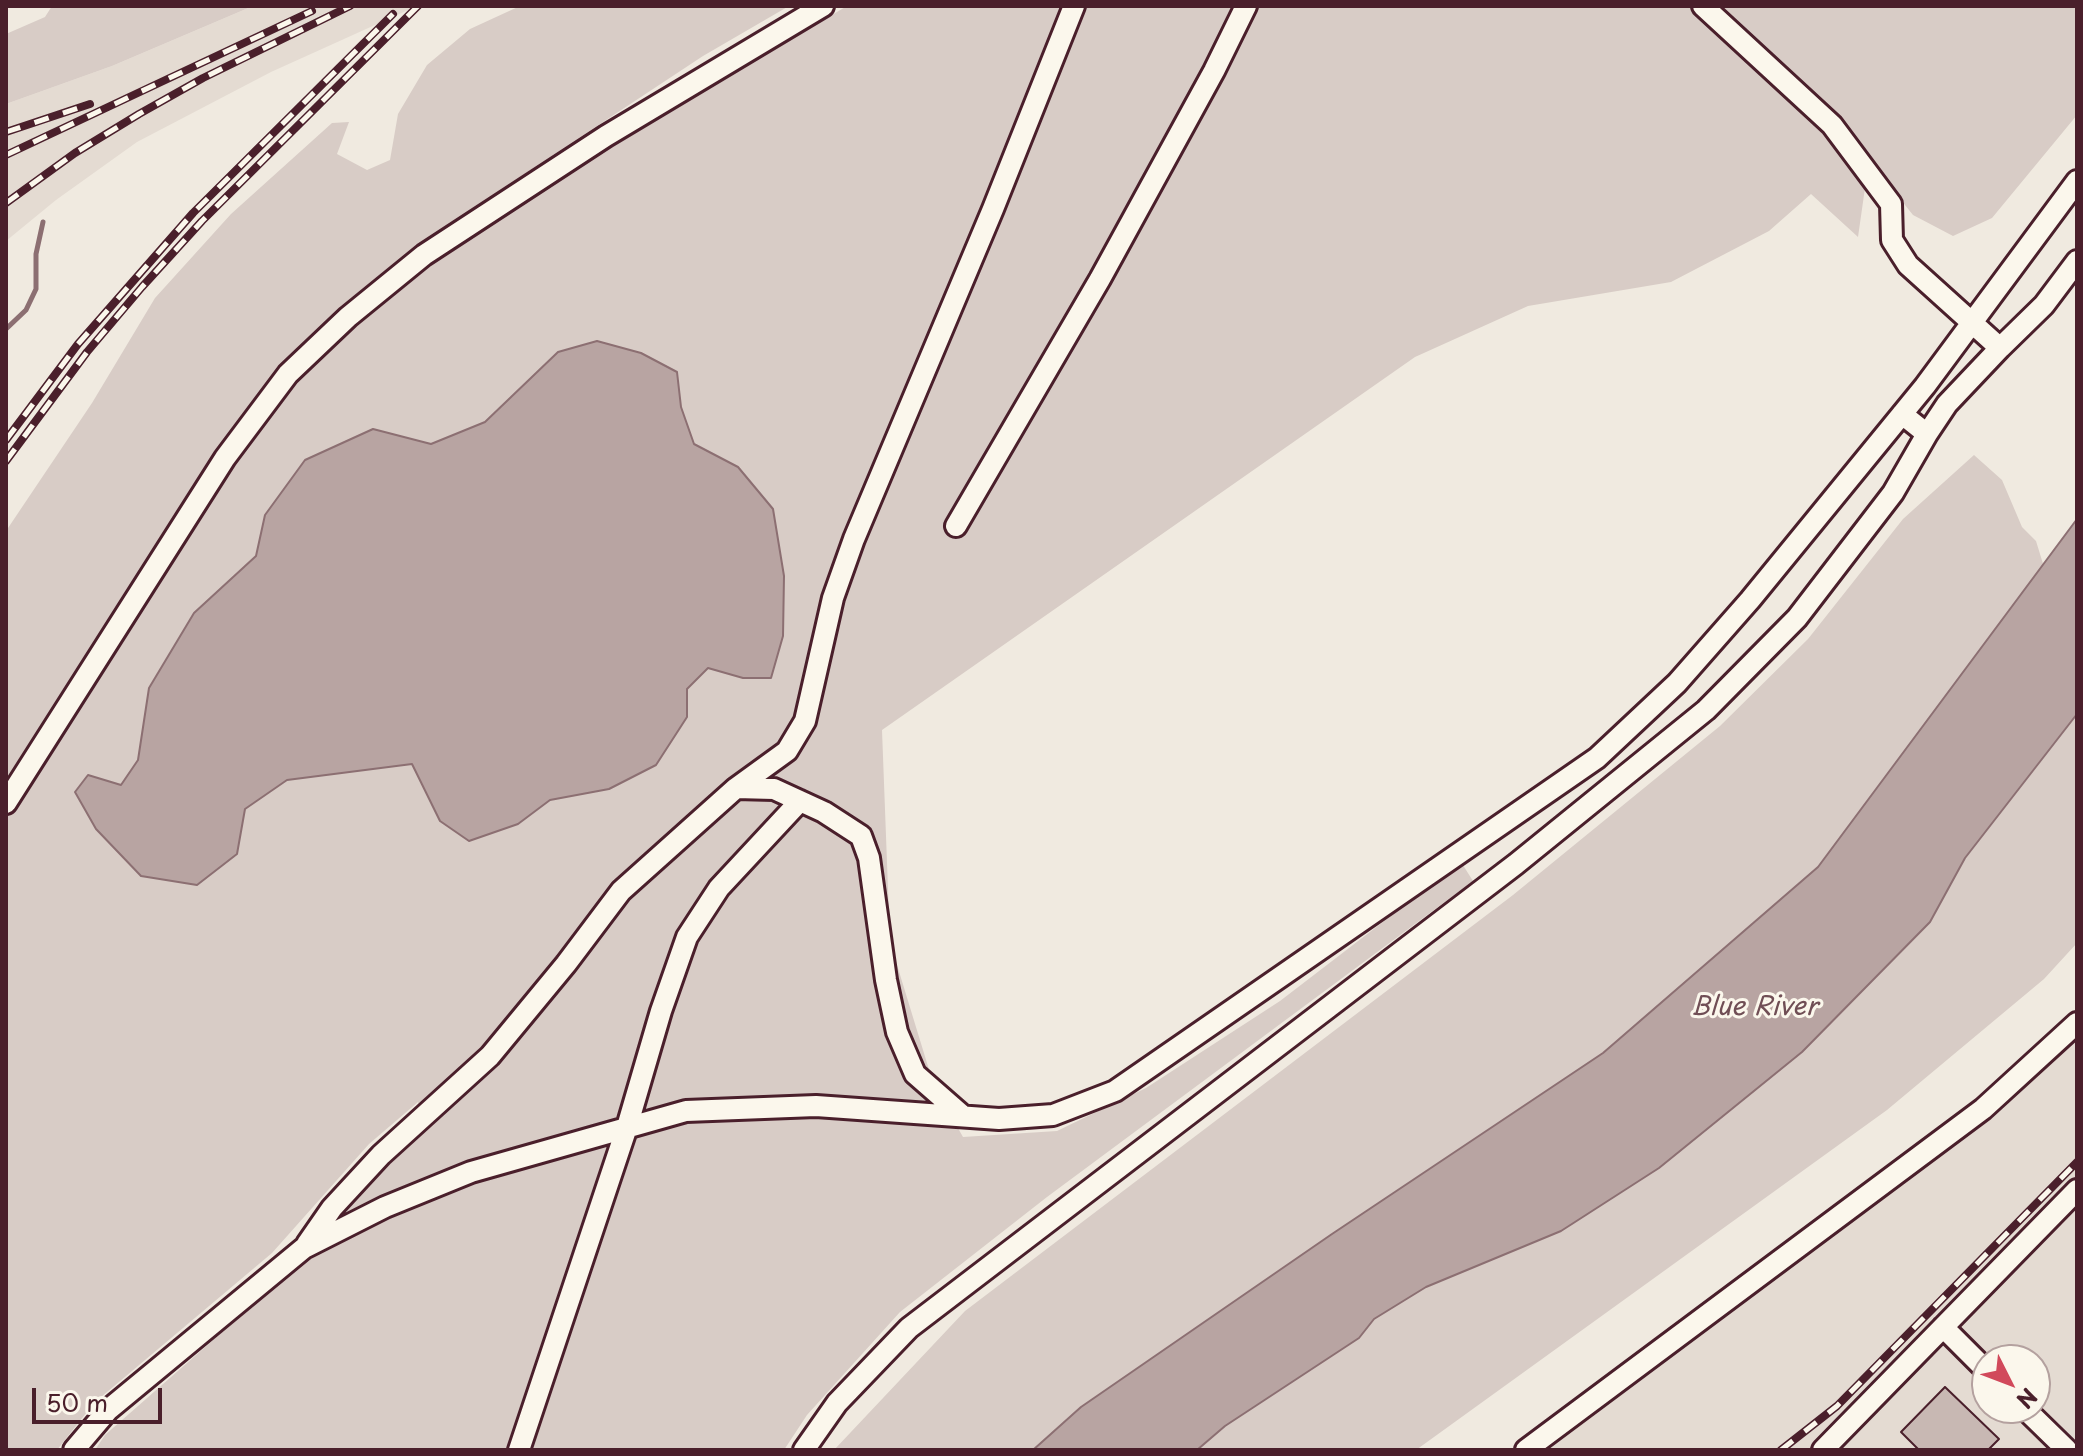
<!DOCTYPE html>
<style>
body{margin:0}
#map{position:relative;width:2083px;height:1456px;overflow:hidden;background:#f0eae0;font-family:"Playpen Sans",sans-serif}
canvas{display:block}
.frame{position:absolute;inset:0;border:8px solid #4a1f2b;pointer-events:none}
.north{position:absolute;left:1971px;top:1344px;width:80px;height:80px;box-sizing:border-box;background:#fbf7ec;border:2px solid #b4a19f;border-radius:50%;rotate:132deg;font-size:22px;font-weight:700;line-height:32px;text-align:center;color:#4a1f2b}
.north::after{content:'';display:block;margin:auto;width:28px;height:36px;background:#d1495b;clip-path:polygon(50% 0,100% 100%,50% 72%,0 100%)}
.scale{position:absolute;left:32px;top:1388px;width:130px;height:36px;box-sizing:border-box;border:4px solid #4a1f2b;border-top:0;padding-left:10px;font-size:24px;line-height:28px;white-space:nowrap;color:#4a1f2b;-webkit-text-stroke:6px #fbf7ec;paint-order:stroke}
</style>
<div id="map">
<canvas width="2083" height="1456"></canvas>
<div class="frame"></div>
<div class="north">N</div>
<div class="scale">50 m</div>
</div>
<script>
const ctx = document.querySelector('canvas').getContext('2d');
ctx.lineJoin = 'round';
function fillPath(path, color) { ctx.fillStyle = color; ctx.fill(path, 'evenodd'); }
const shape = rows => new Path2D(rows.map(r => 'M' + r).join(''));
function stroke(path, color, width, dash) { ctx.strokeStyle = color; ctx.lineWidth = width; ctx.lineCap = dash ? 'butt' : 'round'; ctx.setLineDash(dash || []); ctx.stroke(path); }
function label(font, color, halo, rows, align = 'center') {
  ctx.font = font + ' "Playpen Sans",sans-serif'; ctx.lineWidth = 6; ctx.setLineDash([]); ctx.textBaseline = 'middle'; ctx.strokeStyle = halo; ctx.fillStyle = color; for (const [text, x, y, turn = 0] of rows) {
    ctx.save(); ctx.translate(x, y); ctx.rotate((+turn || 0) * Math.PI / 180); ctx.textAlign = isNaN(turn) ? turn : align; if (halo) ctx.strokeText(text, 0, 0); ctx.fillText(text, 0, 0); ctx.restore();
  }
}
fillPath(shape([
 [253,6,417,6,271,72,137,142,56,200,6,241,6,104,112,66],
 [2077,1034,2077,1450,1541,1450,2006,1101],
 [1987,1360,2035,1360,2035,1408,1987,1408]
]), '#e4dbd2');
fillPath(shape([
 [52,6,253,6,112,66,6,104,6,34,45,17],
 [520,6,789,6,703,56,432,235,458,245,532,194,847,6,2077,6,2077,115,1992,218,1953,236,1913,215,1852,139,1866,181,1858,237,1811,194,1769,231,1671,282,1528,306,1415,357,882,730,890,942,934,1086,963,1137,1057,1131,1146,1088,1280,1001,1461,862,1473,881,1047,1197,900,1312,807,1415,784,1450,95,1450,105,1435,220,1334,321,1251,346,1207,424,1131,418,1102,369,1144,272,1253,94,1403,57,1450,6,1450,6,531,92,403,155,298,231,214,332,123,349,122,337,154,367,170,390,160,398,114,427,65,470,29],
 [558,352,677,371,681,407,694,445,738,467,743,678,708,667,687,689,687,717,609,789,550,800,518,824,440,821,413,764,287,780,245,809,237,854,197,885,141,876,96,829,75,792,88,775,121,785,138,760,149,687,194,613,256,556,265,515,373,429,431,444,485,422],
 [1974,455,2002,480,2022,527,2036,541,2044,567,1818,867,1603,1053,1332,1234,1081,1407,1033,1450,834,1450,965,1311,1513,895,1720,726,1808,639,1903,519],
 [2077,714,2077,943,2044,979,1887,1110,1416,1450,1197,1450,1225,1426,1359,1338,1374,1319,1426,1287,1561,1231,1659,1168,1802,1052,1930,922,1965,858]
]), '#d8ccc6');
const water = shape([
 [597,341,641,353,677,372,681,407,694,444,738,467,773,509,784,576,783,636,771,678,743,678,708,668,687,689,687,717,656,765,609,789,550,800,518,824,469,841,440,821,412,764,287,780,245,809,237,854,197,885,141,876,96,829,75,792,88,775,121,785,138,760,149,688,194,613,256,556,265,515,305,460,373,429,431,444,485,422,558,352,597,341],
 [2077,519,2077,714,1965,858,1930,922,1802,1052,1659,1168,1561,1231,1426,1287,1374,1319,1359,1338,1225,1426,1197,1450,1033,1450,1081,1407,1332,1234,1603,1053,1818,867,2077,519]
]);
fillPath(water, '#b8a4a2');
stroke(water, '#8c6f72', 2);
stroke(shape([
 [6,329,26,310,36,289,36,254,43,222]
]), '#8c6f72', 5);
const building = shape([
 [1945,1387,1999,1439,1988,1450,1919,1450,1901,1432,1945,1387]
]);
fillPath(building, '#c8b8b3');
stroke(building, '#4a1f2b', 2);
const minor = shape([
 [1703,6,1832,125,1891,204,1892,240,1908,265,2000,348,2044,305,2077,261],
 [1902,414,1927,434,1947,404,2000,348],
 [956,526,1100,279,1214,71,1246,6],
 [736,788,774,789,824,812,861,836,869,858,886,980,897,1032,915,1074,963,1116],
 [6,803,225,458,288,374,348,317,424,255,606,136,823,6],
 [307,1244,332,1208,381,1155,490,1056,566,964,621,891,736,788,787,751,805,721,833,598,854,539,993,209,1074,6],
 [1943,1327,1987,1371],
 [2024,1408,2067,1450],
 [74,1450,108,1410,304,1248,385,1207,471,1172,686,1111,816,1106,999,1119,1053,1115,1115,1091,1597,758,1677,683,1750,600,1925,386,2077,181],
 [519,1450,627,1127,661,1011,687,937,719,888,800,801],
 [804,1450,837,1403,909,1328,1516,864,1706,710,1797,618,1893,493,1927,434],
 [1526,1450,1983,1109,2077,1023],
 [1823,1450,2077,1190]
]);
stroke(minor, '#4a1f2b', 26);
stroke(minor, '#fbf7ec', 20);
const rail = shape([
 [6,132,90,104],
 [6,155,312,11],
 [6,203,75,153,139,114,203,78,350,6],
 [6,440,78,344,193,213,393,14],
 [6,461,87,352,142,287,202,221,418,6],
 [1781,1450,1837,1406,2077,1162]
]);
stroke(rail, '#4a1f2b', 8);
stroke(rail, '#fbf7ec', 5, [15]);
label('italic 26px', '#704e55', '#fbf7ec', [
 ["Blue River",1754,1008]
]);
</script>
